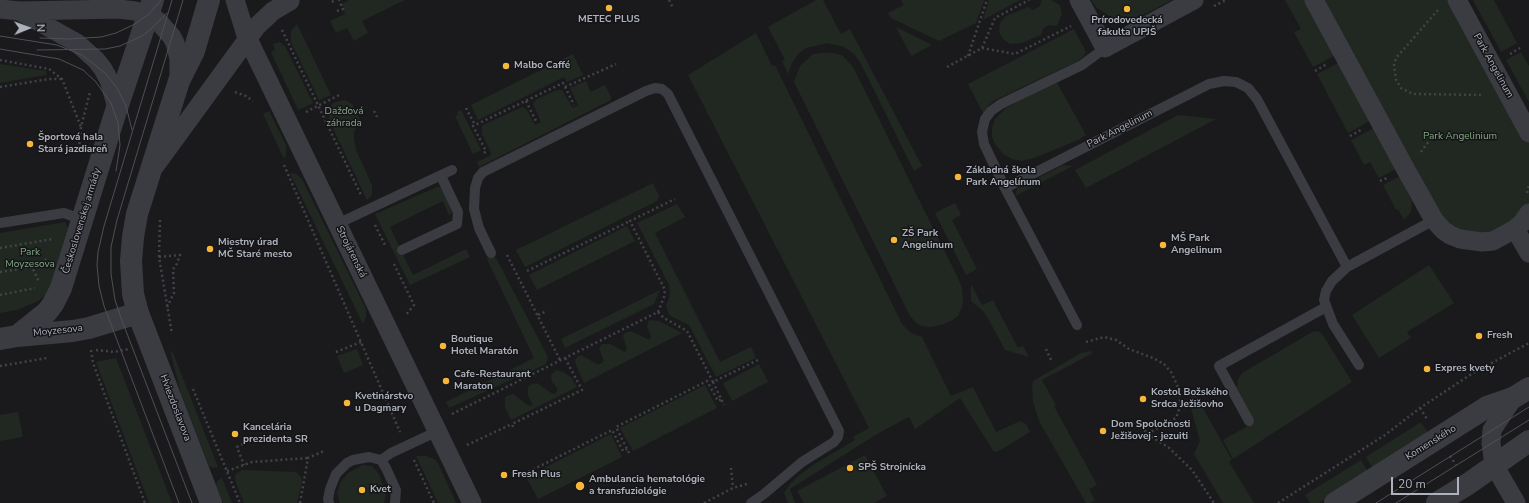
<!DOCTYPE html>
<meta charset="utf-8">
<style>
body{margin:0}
#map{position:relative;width:1529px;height:503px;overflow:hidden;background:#1a1a1d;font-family:"Nunito Sans",sans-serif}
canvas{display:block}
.north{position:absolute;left:8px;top:8px;width:40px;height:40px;-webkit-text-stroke:3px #151518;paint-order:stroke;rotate:89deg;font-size:11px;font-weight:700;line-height:16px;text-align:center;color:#adb2bc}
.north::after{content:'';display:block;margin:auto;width:14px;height:18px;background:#adb2bc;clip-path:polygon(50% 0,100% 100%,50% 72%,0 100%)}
.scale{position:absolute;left:1391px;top:477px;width:68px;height:18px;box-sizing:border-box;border:2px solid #adb2bc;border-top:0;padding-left:5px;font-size:12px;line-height:14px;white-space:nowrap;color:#adb2bc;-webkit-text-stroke:3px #151518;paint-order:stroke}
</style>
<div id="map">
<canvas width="1529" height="503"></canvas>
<div class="north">N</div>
<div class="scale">20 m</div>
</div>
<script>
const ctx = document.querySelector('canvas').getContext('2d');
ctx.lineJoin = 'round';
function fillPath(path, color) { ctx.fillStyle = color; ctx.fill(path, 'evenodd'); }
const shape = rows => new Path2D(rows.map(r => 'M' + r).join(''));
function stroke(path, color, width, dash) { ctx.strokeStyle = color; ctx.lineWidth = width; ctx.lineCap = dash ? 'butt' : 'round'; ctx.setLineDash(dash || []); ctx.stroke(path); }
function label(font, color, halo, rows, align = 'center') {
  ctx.font = font + ' "Nunito Sans",sans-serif'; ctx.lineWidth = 3; ctx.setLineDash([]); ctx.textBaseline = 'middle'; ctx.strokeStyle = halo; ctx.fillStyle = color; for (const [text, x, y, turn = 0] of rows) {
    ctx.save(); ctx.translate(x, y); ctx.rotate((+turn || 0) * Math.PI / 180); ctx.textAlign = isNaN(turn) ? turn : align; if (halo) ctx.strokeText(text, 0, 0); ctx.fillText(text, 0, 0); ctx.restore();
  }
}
fillPath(shape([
 [349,0,405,0,362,21,368,33,354,41,347,28,336,33,330,21,345,14,342,4],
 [816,0,823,0,841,34,850,29,922,166,914,171,860,62,854,54,844,47,827,43,806,48,798,54,792,63,788,74,782,61,785,60,768,27],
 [901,0,984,0,976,23,939,41,891,18,888,13,904,5],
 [989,0,1020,0,983,20],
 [1042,0,1051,0,1060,5,1062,14,1057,26,1049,25,1043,29,1041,35,1022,43,1010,44,1003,39,1000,34,999,31,1000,23,1003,19,1006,16,1028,7,1033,10,1040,6],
 [1091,0,1172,0,1141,16,1123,20,1111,17,1106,14,1096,7],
 [1285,0,1307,0,1336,55,1313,67,1294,32,1301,29],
 [1314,0,1457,0,1529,133,1529,213,1504,236,1450,235],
 [1473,0,1494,0,1517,43,1501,52],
 [297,24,331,95,319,100,291,42,291,31],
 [896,27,932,45,911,56],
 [1074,29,1086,52,1082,58,1076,62,995,100,988,106,984,115,968,84],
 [756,33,772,66,775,65,902,324,911,333,922,337,951,396,973,387,996,432,1020,421,1026,424,1030,432,999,451,994,452,960,398,915,429,909,417,877,434,793,487,790,489,795,503,788,503,784,493,790,484,798,476,813,465,855,440,853,437,869,428,688,75],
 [280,42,285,46,313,103,298,110,271,52,275,50,273,44],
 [1521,52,1529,66,1529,102,1506,60],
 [823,53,832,53,842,55,853,67,958,278,962,288,963,298,962,307,958,316,951,321,941,325,930,327,922,326,916,323,910,316,794,82,800,66,813,54],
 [573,54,583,75,567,82,564,77,478,120,471,105],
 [1340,62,1370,121,1348,133,1317,74],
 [0,64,46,71,47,75,0,83],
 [586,81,591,92,605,85,611,97,611,100,479,167,477,162,490,156,491,153,482,134,482,127,483,125,522,107,527,110,535,125,541,122,533,104,537,99,557,90,562,90,573,108,578,105,570,88],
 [1056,81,1086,135,1078,140,1034,158,1021,161,1012,159,1003,154,995,144,992,137,992,128,995,119,1006,108],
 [344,100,349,102,353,105,360,120,354,132,354,139,356,150,372,185,372,195,367,200,329,120,330,108,333,103],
 [461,110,481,150,473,154,455,116,458,115,457,112],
 [269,111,286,145,286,155,284,159,263,114],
 [1178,115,1216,119,1086,188,1075,170],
 [1374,128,1396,169,1379,178,1370,162,1364,165,1351,140],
 [1063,165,1073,166,1015,196,1017,189],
 [290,173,296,174,302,179,366,309,366,317,363,324],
 [1400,176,1412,202,1411,212,1404,220,1398,209,1396,210,1383,185],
 [653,183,659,196,657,201,525,267,516,250],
 [437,187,440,187,443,190,452,212,451,214,449,215,443,201,390,227,413,275,466,249,470,257,410,285,375,214],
 [955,203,961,215,952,220,977,269,966,275,935,213],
 [677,204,685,217,655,233,720,362,751,347,756,358,716,377,689,325,669,315,666,306,670,295,669,285,637,223],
 [65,222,70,232,49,290,45,296,36,302,17,310,0,313,0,233],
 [627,226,635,241,537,290,529,275],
 [493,256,496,258,548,357,547,360,546,364,449,408,446,402,534,358,487,259],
 [1429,265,1454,303,1407,332,1411,338,1379,358,1352,315],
 [971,284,982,305,993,300,1018,348,1023,346,1029,357,1005,350,989,320,983,311,971,301],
 [660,290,654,304,565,348,561,339],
 [649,320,659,321,682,333,584,383,576,365,575,360,577,357,581,355,597,364,601,364,604,361,599,348,602,344,610,344,625,352,627,349,623,336,624,334,627,332,633,332,649,340,650,338,651,337,647,326],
 [1314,331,1320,332,1324,337,1352,382,1233,459,1223,440,1255,422,1237,388,1238,379,1242,373],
 [357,349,363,365,344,373,337,356],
 [170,351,173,353,218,467,213,468,209,466,181,393],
 [1090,351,1093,353,1042,380,1056,405,1054,406,1097,485,1089,489,1095,500,1090,503,1086,503,1039,421,1033,402,1032,385,1033,381,1081,353],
 [116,358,172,503,149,503,96,362],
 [759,364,768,382,732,401,723,383],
 [556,370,563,372,571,377,577,387,511,420,505,407,505,398,507,396,513,394,529,406,533,405,528,395,528,388,530,385,537,383,551,393,555,394,557,391,557,388,552,382,551,375],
 [705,385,717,408,633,451,620,428],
 [1194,392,1232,460,1229,462,1254,503,1223,503,1194,454,1200,441,1189,401],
 [18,412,23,437,0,441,0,415],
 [1421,422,1428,433,1373,469,1366,457],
 [611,434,622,457,538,499,526,477],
 [865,455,887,496,874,503,804,503,797,491],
 [416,456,426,456,434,459,438,463,456,503,438,503],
 [1361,460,1368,472,1319,503,1310,503,1305,495],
 [363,465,372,466,379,474,386,494,384,503,340,503,337,493,340,483,348,473],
 [242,470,296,472,301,477,302,481,297,503,244,503,236,483,235,477,236,474],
 [222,478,232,503,223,503,216,485,217,481]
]), '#202821');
stroke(shape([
 [669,0,673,8],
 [332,2,335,0],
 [1214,6,1226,0],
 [1438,10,1396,58,1394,65,1396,80,1401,88,1413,94,1484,95],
 [337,11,343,9,339,0],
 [282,30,361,195],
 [982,48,1015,54,1071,26],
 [1510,54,1520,48],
 [968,56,987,0],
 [0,60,49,69,62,79,81,127],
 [947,67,982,48,995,18,1029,0],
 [1315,71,1327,64],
 [0,87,49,79,61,79],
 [565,87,616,64],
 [235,92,246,96,253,101],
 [526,101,537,123],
 [466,108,475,125],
 [374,111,377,117],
 [306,112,341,94],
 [1350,136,1361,130],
 [79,149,81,127,90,92],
 [1421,152,1429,141],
 [484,153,486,151,473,126,563,83,574,105],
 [284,165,400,432],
 [1380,181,1387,178],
 [1527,193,1529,185],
 [160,220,159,257,172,334],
 [375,225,386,247],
 [0,248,53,239],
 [507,255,560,360],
 [159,257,180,255,176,266,173,269,174,293,167,307],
 [394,264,414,305,405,316],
 [32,267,38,265,46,259],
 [527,271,630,221],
 [0,272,32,267,39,282],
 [0,295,35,288],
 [658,312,664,297,665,290,630,221,675,199],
 [538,315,547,311],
 [1086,342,1104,337,1116,340,1129,349,1153,358,1164,364,1171,372,1178,387,1180,397,1180,407,1176,418,1147,434,1142,425],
 [1046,349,1051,360],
 [91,350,93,363,145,503],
 [96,350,114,352,129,349],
 [336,352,361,342],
 [0,366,47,358],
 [713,382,724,405],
 [193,389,240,503],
 [1420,408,1427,419],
 [452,414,658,312,664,318,687,331,713,382,758,360],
 [513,427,512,424,582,390,565,358],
 [1147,434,1168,447,1192,470,1214,503],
 [243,444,237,447,244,465],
 [467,445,512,424],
 [629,453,616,427,707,381,718,401,722,399],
 [1450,456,1456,465],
 [414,460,434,503],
 [731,468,733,488],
 [227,471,252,462,308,458],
 [524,474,612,430,623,451,627,449],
 [300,503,308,458,324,451],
 [704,503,733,488,747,484],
 [1278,503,1385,435,1420,408,1473,373,1529,343]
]), '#414349', 2.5, [2, 3]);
stroke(shape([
 [1105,48,1082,65,1001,104,991,111,985,119,982,132,984,144,1005,188,1209,84,1224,81,1236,82,1248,88,1257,99,1347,267,1434,220],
 [1005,188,1077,325],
 [0,223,64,213,83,220],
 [337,224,452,170],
 [402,250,457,224,458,212,441,176],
 [491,253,479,228,474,209,475,188,478,178,483,172,646,91,655,88,662,89,668,94,839,431,838,437,834,442,802,462,764,494,751,503],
 [1347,267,1332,281,1326,291,1324,300,1333,324,1359,365],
 [1249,421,1219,366,1326,307],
 [381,460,391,453,438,431],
 [329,503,328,499,330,489,336,474,347,463,353,460,369,457,381,460,386,468,396,490,395,503]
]), '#3b3c42', 10);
stroke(shape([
 [235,0,246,35,472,503],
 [1079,0,1105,48,1194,0],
 [1314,0,1405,168,1434,220,1443,230,1450,235,1460,239,1482,242,1493,241,1515,229,1522,223,1529,213],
 [1457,0,1529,133],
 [0,9,20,11,119,9,135,11,149,14,159,22,172,37,175,43,179,59,179,81],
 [21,12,77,43,96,60,103,69,109,80,117,108],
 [155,166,257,26,273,11,290,1],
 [1515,229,1529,253],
 [1513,398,1492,430,1491,443,1494,465,1516,503]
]), '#3b3c42', 19);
stroke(shape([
 [209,0,194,51,179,81,137,214,133,237,131,261,133,294,138,313,211,503],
 [17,336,47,312,53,304,61,288,115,114,153,0],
 [0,339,17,336,73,331,89,328,138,313],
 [1335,503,1487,407,1513,398,1529,388],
 [1437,503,1468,484,1529,441]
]), '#3b3c42', 22);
stroke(shape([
 [172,0,104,226,98,252,97,265,99,286,104,306,179,503],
 [183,0,117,220,111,247,111,274,115,300,121,318,192,503],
 [0,36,57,45,82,55,90,61,106,74,117,88,126,106,132,130],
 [40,38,69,39,101,37,116,33,135,24,149,14,161,0],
 [0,49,59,59,83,70,96,82,111,103,118,123,120,145,116,171],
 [37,50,105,49,120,46,142,36,151,29,167,13],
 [1376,503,1529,407],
 [1396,503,1529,420]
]), '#4e5057', 1);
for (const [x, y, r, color] of [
 [609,8,4,"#f6b63a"],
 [1127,9,4,"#f6b63a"],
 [506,66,4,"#f6b63a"],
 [30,144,4,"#f6b63a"],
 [958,177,4,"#f6b63a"],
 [894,240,4,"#f6b63a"],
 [1163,245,4,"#f6b63a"],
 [210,249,4,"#f6b63a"],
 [1479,336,4,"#f6b63a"],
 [443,346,4,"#f6b63a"],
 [1427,369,4,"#f6b63a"],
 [446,381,4,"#f6b63a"],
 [1143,399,4,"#f6b63a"],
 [347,403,4,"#f6b63a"],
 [1103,431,4,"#f6b63a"],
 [235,434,4,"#f6b63a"],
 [850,468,4,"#f6b63a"],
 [504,475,4,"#f6b63a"],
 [580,486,5,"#f6b63a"],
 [362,490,4,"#f6b63a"]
]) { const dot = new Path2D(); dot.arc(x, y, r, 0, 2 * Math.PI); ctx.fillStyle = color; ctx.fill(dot); stroke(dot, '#151518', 1.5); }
label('bold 10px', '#adb2bc', '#151518', [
 ["METEC PLUS",609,20,"center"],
 ["Prírodovedecká",1127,21,"center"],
 ["fakulta UPJŠ",1127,33,"center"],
 ["Malbo Caffé",514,66],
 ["Športová hala",38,138],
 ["Stará jazdiareň",38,150],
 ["Základná škola",966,171],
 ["Park Angelínum",966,183],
 ["ZŠ Park",902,234],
 ["Angelinum",902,246],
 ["MŠ Park",1171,239],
 ["Angelinum",1171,251],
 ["Miestny úrad",218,243],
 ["MČ Staré mesto",218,255],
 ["Fresh",1487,336],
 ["Boutique",451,340],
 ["Hotel Maratón",451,352],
 ["Expres kvety",1435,369],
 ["Cafe-Restaurant",454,375],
 ["Maraton",454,387],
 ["Kostol Božského",1151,393],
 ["Srdca Ježišovho",1151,405],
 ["Kvetinárstvo",355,397],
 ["u Dagmary",355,409],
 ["Dom Spoločnosti",1111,425],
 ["Ježišovej - jezuiti",1111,437],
 ["Kancelária",243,428],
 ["prezidenta SR",243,440],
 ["SPŠ Strojnícka",858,468],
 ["Fresh Plus",512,475],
 ["Ambulancia hematológie",589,480],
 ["a transfuziológie",589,492],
 ["Kvet",370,490]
], 'left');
label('10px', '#adb2bc', '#151518', [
 ["Park Angelinum",1493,66,61],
 ["Park Angelinum",1120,129,-27],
 ["Československej armády",82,221,-73],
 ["Strojárenská",351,252,64],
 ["Moyzesova",58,331,-6],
 ["Hviezdoslavova",175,408,69],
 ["Komenského",1431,443,-32]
]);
label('10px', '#84a786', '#151518', [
 ["Dažďová",344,112],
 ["záhrada",344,124],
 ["Park Angelinium",1460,137],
 ["Park",30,253],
 ["Moyzesova",30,265]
]);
</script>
